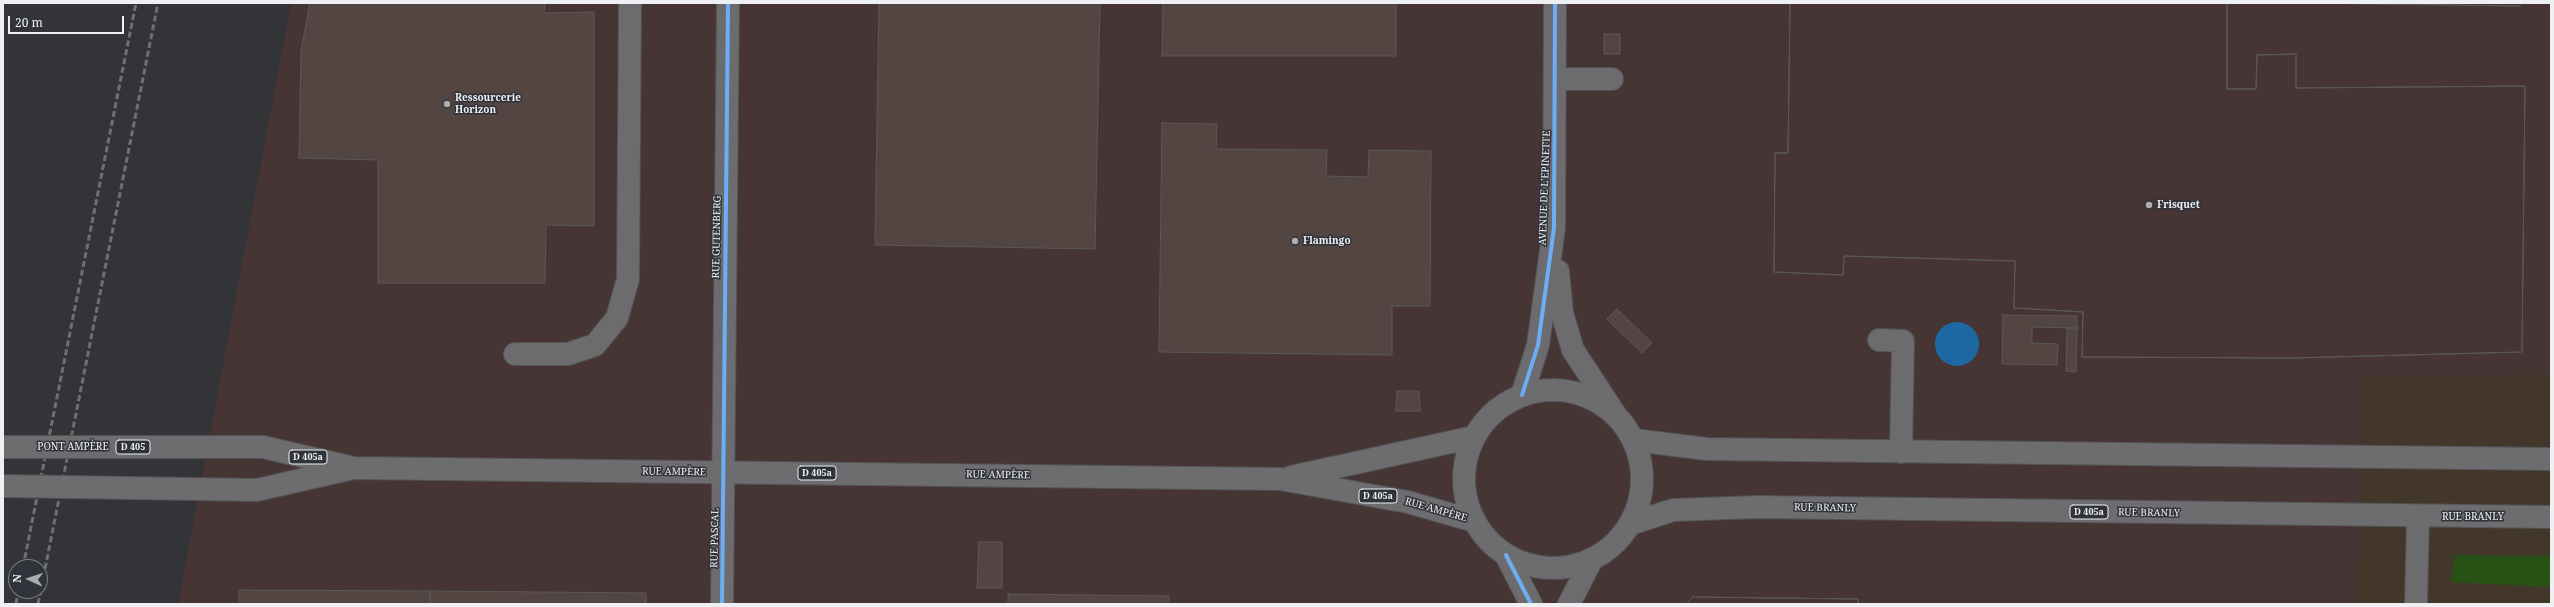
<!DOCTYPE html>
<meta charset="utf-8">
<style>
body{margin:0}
#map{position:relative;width:2554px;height:607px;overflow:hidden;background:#333438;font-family:"Noto Serif",serif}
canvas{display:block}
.frame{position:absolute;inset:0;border:4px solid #eef0f4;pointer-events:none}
.north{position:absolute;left:8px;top:559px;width:40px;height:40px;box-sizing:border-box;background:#31333a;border:1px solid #7d7f84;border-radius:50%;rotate:273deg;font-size:11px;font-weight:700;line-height:16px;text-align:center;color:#eef0f4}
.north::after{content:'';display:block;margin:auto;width:14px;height:18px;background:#adaeb2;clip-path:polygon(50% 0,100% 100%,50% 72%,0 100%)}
.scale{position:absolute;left:8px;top:16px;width:116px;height:18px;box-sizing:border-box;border:2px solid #eef0f4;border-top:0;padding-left:5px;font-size:12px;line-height:14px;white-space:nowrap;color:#eef0f4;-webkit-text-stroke:3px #31333a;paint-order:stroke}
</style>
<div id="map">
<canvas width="2554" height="607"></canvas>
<div class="frame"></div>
<div class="north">N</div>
<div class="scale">20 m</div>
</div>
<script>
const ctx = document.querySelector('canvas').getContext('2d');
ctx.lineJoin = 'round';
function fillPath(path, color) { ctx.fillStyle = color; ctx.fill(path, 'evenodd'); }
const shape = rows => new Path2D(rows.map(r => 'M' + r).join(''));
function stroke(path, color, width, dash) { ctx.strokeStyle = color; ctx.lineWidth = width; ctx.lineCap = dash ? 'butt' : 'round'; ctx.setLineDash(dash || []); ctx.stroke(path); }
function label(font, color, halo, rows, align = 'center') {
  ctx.font = font + ' "Noto Serif",serif'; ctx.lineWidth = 3; ctx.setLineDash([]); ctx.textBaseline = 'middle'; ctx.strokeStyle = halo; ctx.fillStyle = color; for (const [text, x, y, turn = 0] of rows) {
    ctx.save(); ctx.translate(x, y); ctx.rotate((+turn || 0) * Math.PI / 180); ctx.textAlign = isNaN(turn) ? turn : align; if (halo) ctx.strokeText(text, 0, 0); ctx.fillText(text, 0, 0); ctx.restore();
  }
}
fillPath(shape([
 [2551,374,2551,604,2355,604,2362,375]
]), '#43372c');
fillPath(shape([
 [291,3,2551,3,2551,374,2363,375,2355,604,178,604]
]), '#463534');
fillPath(shape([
 [2455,555,2551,556,2551,587,2450,582]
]), '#275115');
fillPath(shape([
 '1935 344a22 22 0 1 1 44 0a22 22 0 1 1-44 0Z'
]), '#1b69a0');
const building = shape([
 [310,3,545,3,544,13,594,12,594,226,546,225,545,283,378,283,378,160,299,158,301,51,310,3],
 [879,3,1100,3,1095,249,875,245,879,3],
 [1163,3,1396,3,1396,56,1162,56,1163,3],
 [1790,3,2227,3,2227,89,2256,89,2257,55,2296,54,2296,88,2525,86,2522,352,2292,358,2082,357,2083,312,2014,308,2015,261,1844,256,1843,275,1774,272,1775,153,1788,153,1790,3],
 [1790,3,2227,3,2227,89,2256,89,2257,55,2296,54,2296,88,2525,86,2522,352,2292,358,2082,357,2083,312,2014,308,2015,261,1844,256,1843,275,1774,272,1775,153,1788,153,1790,3],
 [2310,3,2520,3,2520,6,2310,3],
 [2310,3,2520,3,2520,6,2310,3],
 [1604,34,1620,34,1620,54,1604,54,1604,34],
 [1162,123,1217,124,1216,149,1327,150,1326,176,1368,177,1369,150,1431,151,1430,306,1392,306,1392,355,1159,352,1162,123],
 [1617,309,1652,343,1642,353,1607,319,1617,309],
 [2003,315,2077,316,2077,328,2032,327,2032,343,2058,344,2057,365,2002,364,2003,315],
 [2067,328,2077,328,2076,372,2066,371,2067,328],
 [1397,391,1419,391,1420,411,1396,411,1397,391],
 [979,542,1002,542,1002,588,977,588,979,542],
 [239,590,430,591,430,604,239,604,239,590],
 [430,591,646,593,646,604,430,604,430,591],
 [1008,594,1169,596,1169,604,1008,604,1008,594],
 [1693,597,1858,599,1858,604,1686,604,1693,597],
 [1693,597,1858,599,1858,604,1686,604,1693,597]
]);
fillPath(building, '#534642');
stroke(building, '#5a585a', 1);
const minor = shape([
 [1555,79,1612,79],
 [1558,271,1562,313,1573,350,1615,414],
 [1879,340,1903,341,1901,452],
 [515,354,568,354,595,345,617,318,628,279,630,3],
 [1522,395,1538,345,1554,228,1555,3],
 [1506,555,1531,604],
 [722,604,728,3],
 [1569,604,1592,559],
 [2416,604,2418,517]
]);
const major = shape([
 '1464 479a89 89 0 1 1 178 0a89 89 0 1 1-178 0Z',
 [1634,440,1707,449,2551,459],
 [263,447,354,468,1280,479,1408,502,1474,521],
 [1291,477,1474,437],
 [257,490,349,469],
 [1630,524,1673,510,1757,507,2551,517]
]);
stroke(minor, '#525355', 24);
stroke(major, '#525355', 24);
stroke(minor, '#6c6b6d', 22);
stroke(major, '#6d6c6e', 22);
stroke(shape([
 [23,567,136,3],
 [16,604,18,591],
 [38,604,158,3]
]), '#6e7070', 3, [6, 3]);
const majorBridge = shape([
 [3,447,263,447],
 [3,486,257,490]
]);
stroke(majorBridge, '#525355', 24, []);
stroke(majorBridge, '#6d6c6e', 22);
stroke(shape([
 [1522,395,1538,345,1554,228,1555,3],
 [1506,555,1531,604],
 [722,604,728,3]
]), '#6dadf4', 4);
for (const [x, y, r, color] of [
 [447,104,4,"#adaeb2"],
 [2149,205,4,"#adaeb2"],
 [1295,241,4,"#adaeb2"]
]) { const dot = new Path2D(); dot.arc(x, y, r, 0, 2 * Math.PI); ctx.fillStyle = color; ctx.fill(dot); stroke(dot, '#31333a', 1.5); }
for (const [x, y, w] of [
 [133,447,34],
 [308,457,38],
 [817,473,38],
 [1378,496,38],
 [2089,512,38]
]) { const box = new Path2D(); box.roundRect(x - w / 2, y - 7, w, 14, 3); ctx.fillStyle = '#31333a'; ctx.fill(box); stroke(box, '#eef0f4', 1); }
label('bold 9px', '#eef0f4', null, [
 ["D 405",133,447],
 ["D 405a",308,457],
 ["D 405a",817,473],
 ["D 405a",1378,496],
 ["D 405a",2089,512]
]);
label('bold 10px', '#eef0f4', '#31333a', [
 ["Ressourcerie",455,98],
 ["Horizon",455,110],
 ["Frisquet",2157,205],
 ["Flamingo",1303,241]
], 'left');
label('10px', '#eef0f4', '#31333a', [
 ["AVENUE DE L'EPINETTE",1545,188,-88],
 ["RUE GUTENBERG",717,237,-89],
 ["PONT AMPÈRE",73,447],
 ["RUE AMPÈRE",674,472,1],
 ["RUE AMPÈRE",998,475,1],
 ["RUE BRANLY",1825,508,1],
 ["RUE AMPÈRE",1436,510,16],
 ["RUE BRANLY",2149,513,1],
 ["RUE BRANLY",2473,517],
 ["RUE PASCAL",715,538,-89]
]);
</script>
